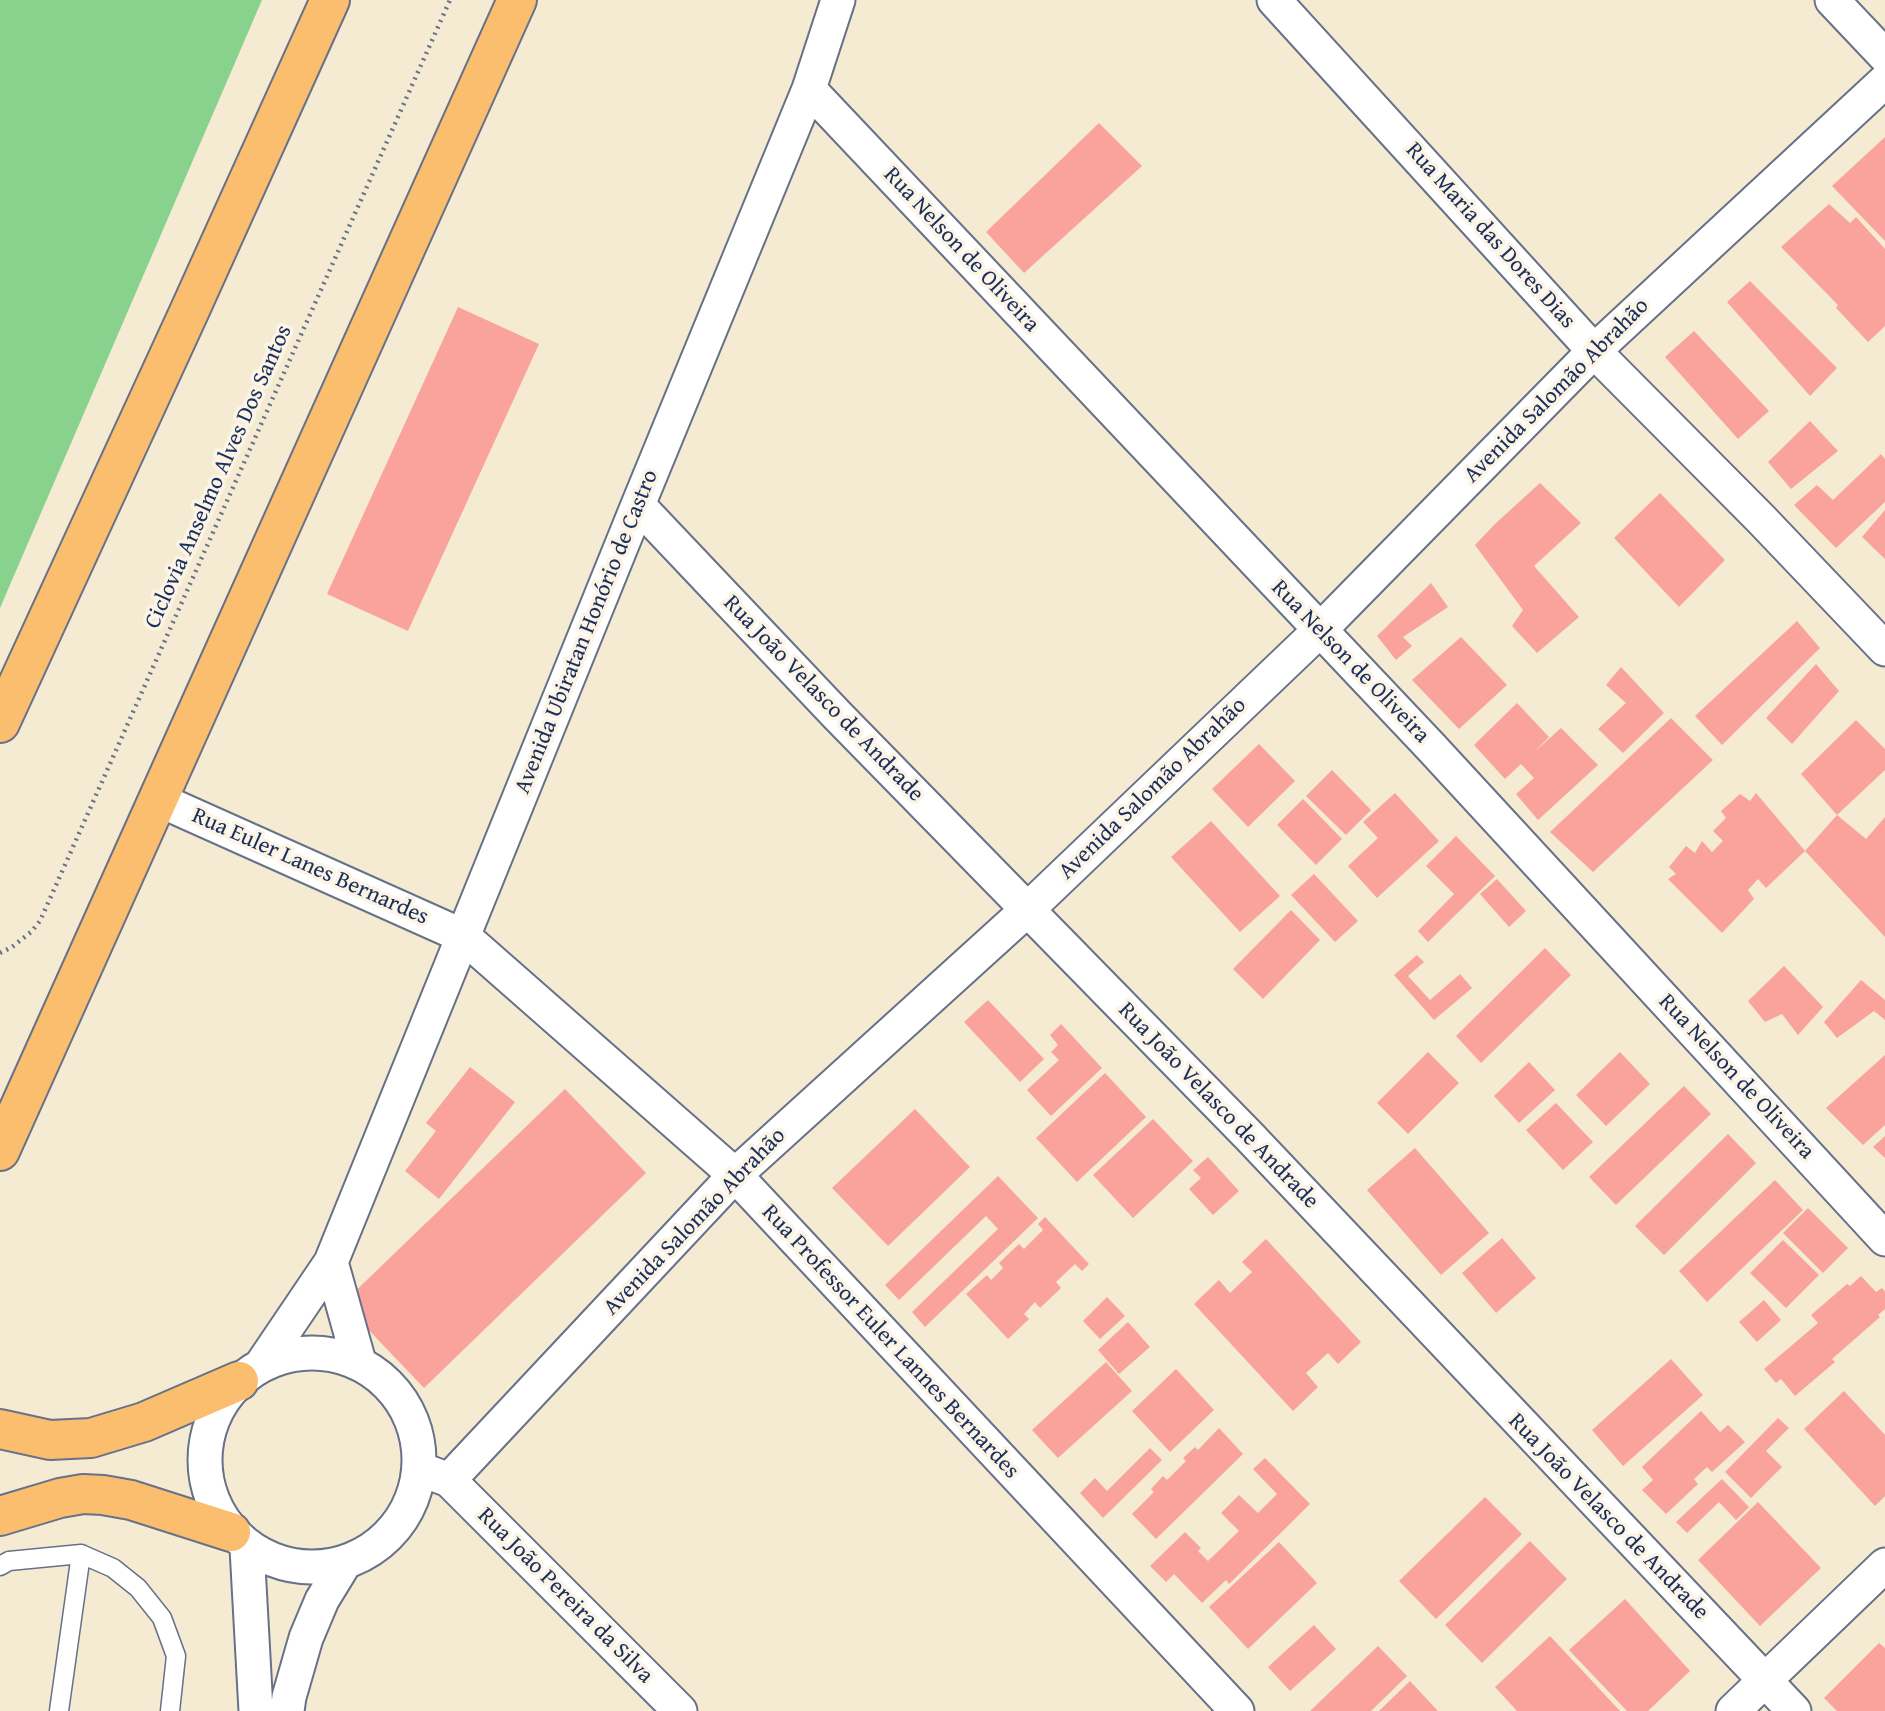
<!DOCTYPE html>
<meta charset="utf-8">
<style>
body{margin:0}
canvas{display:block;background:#f4ebd2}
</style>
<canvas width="1885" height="1711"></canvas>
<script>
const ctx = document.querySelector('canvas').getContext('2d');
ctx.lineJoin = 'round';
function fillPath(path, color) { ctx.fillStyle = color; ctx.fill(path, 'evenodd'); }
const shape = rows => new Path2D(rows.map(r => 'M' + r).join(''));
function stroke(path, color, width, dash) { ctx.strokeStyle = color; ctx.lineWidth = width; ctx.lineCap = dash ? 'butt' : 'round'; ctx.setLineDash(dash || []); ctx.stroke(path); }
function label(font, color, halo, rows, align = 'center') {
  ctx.font = font + ' "Gentium Book Plus",serif'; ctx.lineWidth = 7; ctx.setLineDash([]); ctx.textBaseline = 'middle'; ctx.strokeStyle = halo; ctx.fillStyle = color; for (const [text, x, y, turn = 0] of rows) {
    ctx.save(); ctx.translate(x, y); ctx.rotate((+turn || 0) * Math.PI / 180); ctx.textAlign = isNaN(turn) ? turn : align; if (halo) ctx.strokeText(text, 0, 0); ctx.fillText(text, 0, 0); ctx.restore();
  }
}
fillPath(shape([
 [0,0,262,0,0,608]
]), '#89d28d');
fillPath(shape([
 [1099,123,1142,166,1024,273,986,232],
 [1885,137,1885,241,1832,186],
 [1829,204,1850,223,1856,217,1885,249,1885,326,1868,342,1838,310,1836,308,1838,305,1781,247],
 [1750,281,1837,368,1810,396,1727,302],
 [458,307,539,344,408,631,327,594],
 [1694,331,1769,411,1738,439,1665,357],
 [1810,421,1838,451,1791,489,1768,462],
 [1881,454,1885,459,1885,502,1836,548,1794,505,1817,485,1833,500],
 [1540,483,1581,523,1534,566,1579,617,1537,653,1512,626,1523,610,1475,545,1496,523],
 [1660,493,1725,560,1679,607,1614,538],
 [1885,510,1885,559,1862,537],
 [1431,583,1448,607,1403,637,1412,646,1396,660,1377,636],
 [1797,621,1820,648,1722,745,1695,716],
 [1461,637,1507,685,1459,729,1412,680],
 [1816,664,1839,691,1792,744,1766,718],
 [1621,667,1664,713,1623,753,1598,729,1626,703,1606,685],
 [1517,703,1549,737,1533,753,1561,728,1598,765,1538,820,1516,794,1534,778,1521,764,1505,779,1474,745],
 [1671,718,1713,760,1593,872,1550,832],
 [1856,720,1885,749,1885,770,1837,815,1801,774],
 [1259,744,1295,781,1248,827,1212,789],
 [1332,770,1371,810,1346,835,1306,796],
 [1395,793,1439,841,1377,898,1348,866,1378,838,1363,822],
 [1756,793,1805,851,1766,888,1758,879,1748,890,1754,899,1722,933,1668,879,1676,874,1669,867,1686,846,1695,853,1702,841,1712,852,1723,841,1713,831,1726,818,1721,811,1740,794,1750,801],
 [1303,799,1342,839,1316,865,1277,825],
 [1837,815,1866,839,1885,817,1885,937,1805,851],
 [1211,821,1280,896,1240,932,1171,857],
 [1456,836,1495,876,1428,942,1418,931,1454,894,1426,866],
 [1314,874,1358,921,1335,942,1291,895],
 [1497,879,1526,911,1509,927,1480,894],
 [1291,910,1320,940,1263,999,1233,969],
 [1545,948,1571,975,1481,1063,1456,1036],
 [1417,955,1424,962,1408,976,1430,1000,1460,974,1472,988,1434,1020,1394,975],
 [1784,966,1823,1007,1798,1035,1782,1014,1765,1022,1748,1001],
 [1861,980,1885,1000,1885,1020,1874,1011,1837,1038,1824,1022],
 [988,1000,1044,1059,1020,1082,964,1022],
 [1061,1024,1102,1068,1051,1116,1027,1090,1059,1060,1051,1052,1058,1045,1050,1035],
 [1428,1052,1459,1083,1408,1134,1377,1103],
 [1620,1052,1650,1084,1606,1126,1576,1095],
 [1885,1055,1885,1125,1863,1145,1826,1108],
 [1529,1062,1555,1090,1519,1123,1494,1096],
 [470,1067,515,1102,439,1199,405,1171,436,1131,426,1123],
 [1105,1073,1146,1117,1077,1182,1036,1138],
 [1684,1086,1711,1114,1616,1205,1589,1177],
 [565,1089,646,1173,424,1388,343,1303],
 [1556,1103,1593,1142,1563,1170,1526,1130],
 [915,1109,970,1167,888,1246,832,1188],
 [1153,1119,1193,1161,1133,1218,1093,1175],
 [1728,1134,1756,1163,1664,1255,1635,1226],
 [1885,1136,1885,1158,1873,1147],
 [1415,1148,1489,1233,1441,1275,1367,1190],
 [1208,1157,1239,1191,1213,1215,1189,1189,1201,1178,1193,1170],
 [998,1176,1038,1218,925,1327,912,1312,998,1229,986,1216,899,1300,885,1285],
 [1775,1180,1803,1210,1707,1302,1679,1271],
 [1808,1208,1848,1248,1823,1273,1783,1233],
 [1045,1217,1089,1264,1082,1271,1075,1264,1056,1282,1061,1288,1040,1308,1035,1302,1024,1314,1029,1319,1008,1339,966,1294,987,1275,991,1280,1003,1268,999,1263,1019,1244,1024,1249,1043,1230,1038,1224],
 [1502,1238,1536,1278,1496,1313,1462,1273],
 [1266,1239,1361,1342,1338,1364,1328,1353,1306,1373,1318,1387,1293,1411,1194,1304,1219,1280,1230,1293,1252,1272,1242,1262],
 [1783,1240,1819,1275,1786,1308,1750,1273],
 [1861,1276,1876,1292,1882,1288,1885,1291,1885,1309,1878,1315,1880,1317,1832,1359,1835,1362,1795,1396,1781,1379,1776,1383,1764,1369,1818,1323,1811,1315,1847,1284,1850,1286],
 [1107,1297,1125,1316,1100,1339,1083,1321],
 [1764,1300,1781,1320,1757,1342,1739,1322],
 [1128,1322,1150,1347,1119,1374,1098,1350],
 [1671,1359,1703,1395,1623,1466,1592,1430],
 [1106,1362,1132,1391,1058,1458,1032,1430],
 [1176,1369,1214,1410,1170,1452,1132,1411],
 [1844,1391,1885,1435,1885,1496,1875,1506,1804,1429],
 [1701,1411,1720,1432,1728,1425,1745,1442,1712,1472,1707,1467,1694,1479,1698,1484,1666,1514,1642,1490,1653,1480,1642,1467],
 [1778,1418,1789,1428,1766,1451,1782,1467,1751,1498,1725,1472],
 [1219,1428,1243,1454,1156,1539,1132,1514,1154,1492,1151,1489,1163,1476,1167,1480,1186,1461,1183,1458,1195,1447,1198,1450],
 [1150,1448,1162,1460,1103,1518,1080,1493,1095,1478,1107,1491],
 [1265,1458,1310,1504,1229,1584,1226,1580,1202,1603,1174,1574,1166,1582,1150,1566,1185,1532,1201,1548,1198,1551,1208,1561,1239,1531,1221,1513,1239,1495,1258,1513,1277,1494,1253,1469],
 [1722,1479,1749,1507,1736,1520,1719,1502,1687,1533,1676,1522],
 [1485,1497,1522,1534,1436,1619,1399,1581],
 [1758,1502,1821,1568,1760,1626,1698,1560],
 [1530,1541,1567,1579,1482,1663,1445,1625],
 [1279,1542,1317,1583,1248,1649,1209,1607],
 [1625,1599,1690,1671,1648,1711,1627,1711,1569,1650],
 [1314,1625,1336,1649,1290,1691,1268,1667],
 [1550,1636,1620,1711,1517,1711,1495,1687],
 [1879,1643,1885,1648,1885,1711,1837,1711,1824,1698],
 [1378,1646,1407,1676,1371,1711,1310,1711],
 [1410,1681,1438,1711,1379,1711]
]), '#f9a39c');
const lane = shape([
 [0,1566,9,1561,81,1554,113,1568,138,1588,162,1618,176,1656,170,1711],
 [59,1711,81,1554]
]);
const street = shape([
 [1274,0,1594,351,1761,519,1885,649],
 [1832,0,1885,56],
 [809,89,1431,747,1885,1239],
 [638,505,837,715,1249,1136,1794,1711],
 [157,799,463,936,735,1175,1237,1711],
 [331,1262,359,1362],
 '205 1460a107 107 0 1 1 214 0a107 107 0 1 1-214 0Z',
 [262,1364,331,1262,638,505,809,89,838,0],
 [420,1469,449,1480,735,1175,1027,910,1320,630,1594,351,1885,81],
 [449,1480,680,1711],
 [247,1548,256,1711],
 [287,1711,289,1697,306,1638,322,1600,344,1564],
 [1733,1711,1885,1565]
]);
const primary = shape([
 [0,723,189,312,330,0],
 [0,1151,517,0],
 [0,1429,50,1440,91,1438,144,1422,239,1381],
 [0,1516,60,1498,83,1494,103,1495,131,1500,231,1532]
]);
stroke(lane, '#677187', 21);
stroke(street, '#677187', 37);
stroke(primary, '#677187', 42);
stroke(shape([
 [0,953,12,947,31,932,40,921,450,0]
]), '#677187', 4.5, [2, 5]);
stroke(lane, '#fff', 18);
stroke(street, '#fff', 33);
stroke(primary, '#fabe6e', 38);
label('23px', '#1b2f5e', '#fcf5e5', [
 ["Rua Maria das Dores Dias",1490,236,48],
 ["Rua Nelson de Oliveira",961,250,47],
 ["Avenida Salomão Abrahão",1557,391,-45],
 ["Ciclovia Anselmo Alves Dos Santos",219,477,-66],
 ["Avenida Ubiratan Honório de Castro",587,632,-68],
 ["Rua Nelson de Oliveira",1350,662,46],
 ["Rua João Velasco de Andrade",823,699,46],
 ["Avenida Salomão Abrahão",1153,789,-44],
 ["Rua Euler Lanes Bernardes",310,867,24],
 ["Rua Nelson de Oliveira",1736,1077,47],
 ["Rua João Velasco de Andrade",1218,1106,46],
 ["Avenida Salomão Abrahão",695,1222,-46],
 ["Rua Professor Euler Lannes Bernardes",890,1342,47],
 ["Rua João Velasco de Andrade",1608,1517,46],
 ["Rua João Pereira da Silva",565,1596,45]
]);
</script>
